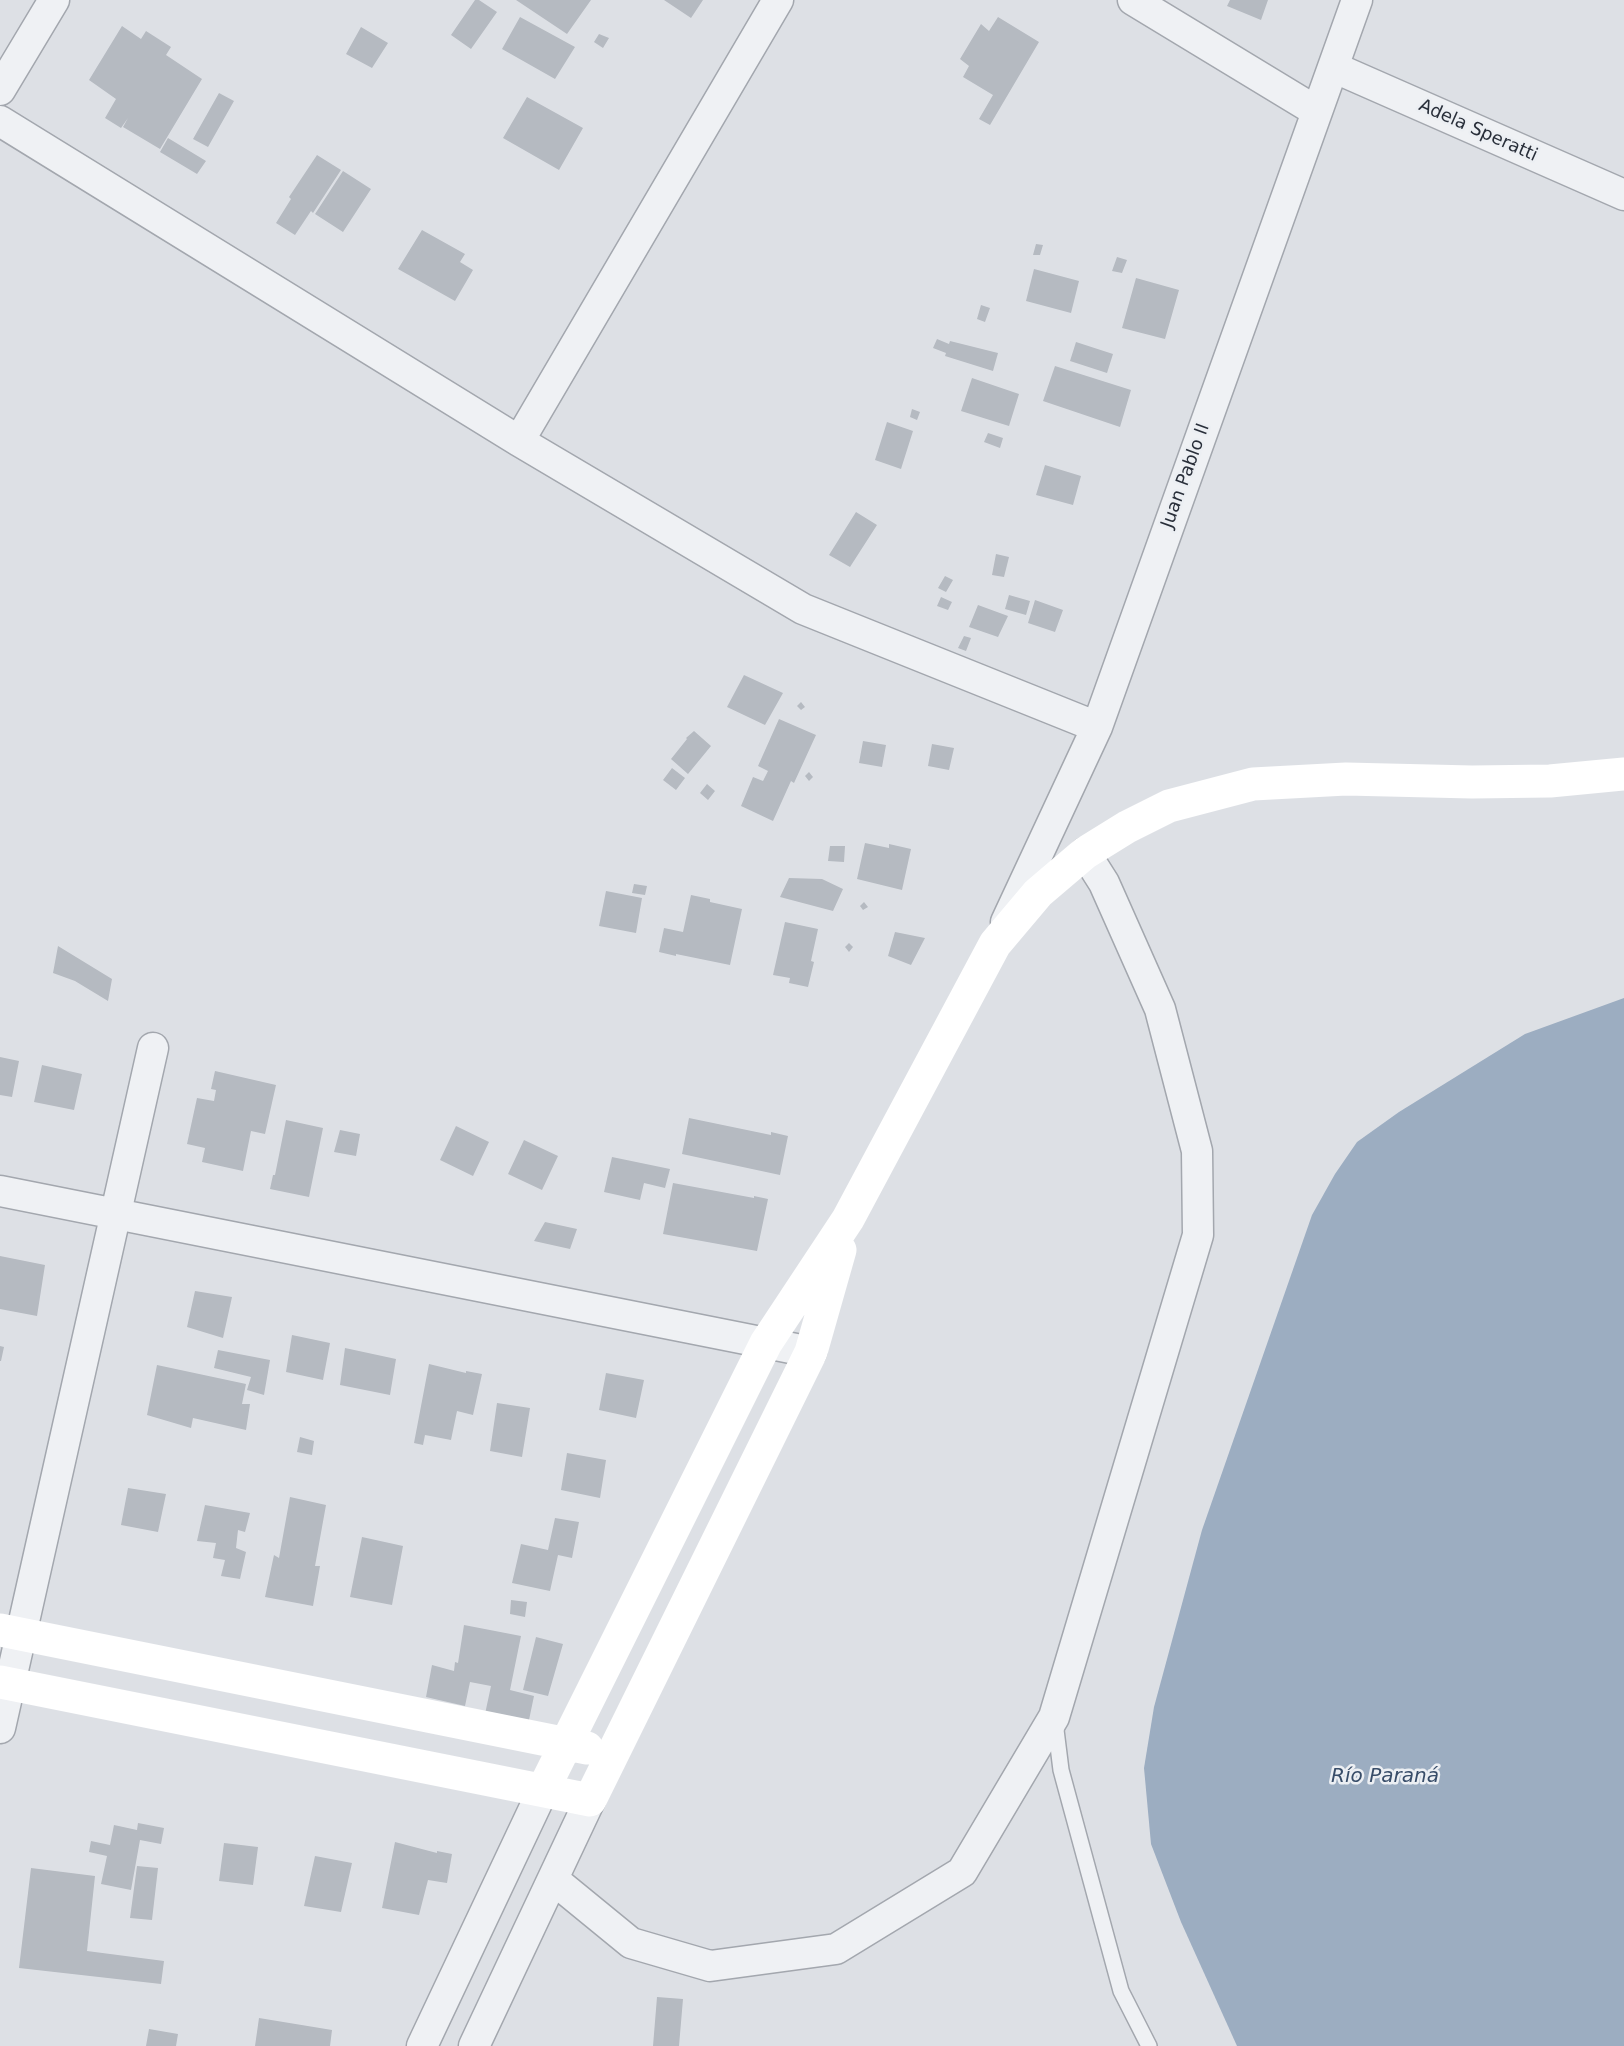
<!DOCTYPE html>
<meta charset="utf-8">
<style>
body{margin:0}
canvas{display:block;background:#dde0e5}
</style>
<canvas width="1624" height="2046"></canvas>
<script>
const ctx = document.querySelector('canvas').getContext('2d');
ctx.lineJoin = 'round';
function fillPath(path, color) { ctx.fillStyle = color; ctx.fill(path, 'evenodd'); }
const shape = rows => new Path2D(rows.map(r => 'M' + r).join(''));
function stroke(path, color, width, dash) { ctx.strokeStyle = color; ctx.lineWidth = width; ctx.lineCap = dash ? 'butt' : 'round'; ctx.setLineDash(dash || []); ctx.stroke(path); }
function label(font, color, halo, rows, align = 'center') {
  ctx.font = font + ' "DejaVu Sans",sans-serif'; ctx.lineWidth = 5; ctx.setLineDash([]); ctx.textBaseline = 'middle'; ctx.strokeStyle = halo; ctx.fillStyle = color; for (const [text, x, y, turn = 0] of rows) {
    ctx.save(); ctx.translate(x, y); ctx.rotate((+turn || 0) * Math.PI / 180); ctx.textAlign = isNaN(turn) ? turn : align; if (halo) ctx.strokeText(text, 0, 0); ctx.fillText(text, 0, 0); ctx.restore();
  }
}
fillPath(shape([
 [1624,998,1624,2046,1237,2046,1181,1922,1151,1844,1144,1768,1154,1707,1202,1530,1312,1215,1335,1174,1357,1142,1399,1112,1525,1034]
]), '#9cadc1');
fillPath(shape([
 [475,0,479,0,497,12,471,49,451,35],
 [516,0,591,0,567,34],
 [664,0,703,0,691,18],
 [1230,0,1268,0,1261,20,1227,6],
 [520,17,575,47,555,79,502,49],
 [998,17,1039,42,990,125,979,119,993,95,963,77,969,66,960,59,981,24,989,31],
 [122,26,141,39,146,31,171,47,166,55,202,79,160,149,123,127,128,118,121,128,105,118,116,99,89,80],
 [361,27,388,43,372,68,346,54],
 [599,34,609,38,603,48,594,42],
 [219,93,234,101,208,147,193,139],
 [527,97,583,128,559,170,503,138],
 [168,138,206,161,197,174,160,152],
 [317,155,341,170,313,213,311,211,295,235,276,223,291,199,289,197],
 [343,171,371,189,343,232,315,214],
 [422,230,465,254,460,262,473,270,455,301,398,269],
 [1036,244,1043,245,1040,255,1033,255],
 [1117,257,1127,260,1122,273,1112,271],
 [1034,269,1079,281,1071,313,1026,301],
 [1136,278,1179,290,1165,339,1122,328],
 [981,305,990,308,985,322,977,319],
 [937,339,949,344,950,341,998,353,993,371,945,356,946,353,933,348],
 [1076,342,1113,354,1107,373,1070,361],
 [1055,366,1131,390,1120,427,1043,401],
 [972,378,1019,394,1009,426,961,411],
 [912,409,920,412,917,420,910,417],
 [887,422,913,431,901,469,875,460],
 [988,433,1003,438,1000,448,984,442],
 [1045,465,1081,476,1073,505,1036,495],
 [856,512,877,525,850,567,829,555],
 [996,554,1009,557,1004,577,992,575],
 [945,576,953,580,946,592,938,588],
 [1009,595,1030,601,1026,615,1005,609],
 [941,597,952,602,948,610,937,606],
 [1035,600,1063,610,1055,632,1028,623],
 [978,605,1008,616,998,637,969,627],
 [964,636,971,638,966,651,958,648],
 [744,675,783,693,765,725,727,707],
 [801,702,805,707,801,710,797,706],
 [779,719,816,735,794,783,791,781,773,821,741,806,753,777,763,781,768,771,758,766],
 [694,731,711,746,688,774,671,759,687,739,686,738],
 [863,741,886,745,882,767,859,763],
 [932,744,954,748,949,770,928,766],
 [672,768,685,778,676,790,663,780],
 [809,772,813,777,809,781,805,776],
 [707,784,715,791,708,800,700,793],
 [865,843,889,848,889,844,911,849,902,890,857,879],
 [830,846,845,846,844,862,828,861],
 [789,878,822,879,843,889,833,911,780,897],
 [634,884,647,886,645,895,632,893],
 [606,891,642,898,636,933,599,926],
 [691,895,710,899,710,902,742,909,730,965,676,954,676,956,659,952,664,928,683,932],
 [864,902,868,907,863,910,860,906],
 [785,922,818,929,811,961,814,962,808,987,789,983,790,978,773,975],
 [895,932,925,938,911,965,888,956],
 [849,943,853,947,849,952,845,947],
 [58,946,112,979,108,1001,75,981,53,973],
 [0,1057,19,1061,12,1097,0,1095],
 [42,1065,82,1074,74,1110,34,1102],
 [215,1071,276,1085,265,1134,251,1131,243,1171,202,1162,205,1148,187,1144,197,1098,214,1101,216,1090,211,1089],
 [689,1118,771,1135,771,1132,788,1136,780,1175,682,1154],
 [286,1120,323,1128,309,1197,270,1189,273,1175,275,1175],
 [456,1126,489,1142,473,1176,440,1160],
 [340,1130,360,1134,356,1156,334,1152],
 [524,1140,558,1156,542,1190,508,1174],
 [612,1157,670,1169,665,1188,644,1183,640,1200,604,1192],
 [673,1183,754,1198,754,1196,768,1199,757,1251,663,1234],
 [545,1222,577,1229,570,1249,534,1241],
 [0,1256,45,1265,37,1316,0,1309],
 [195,1291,232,1297,223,1338,187,1327],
 [292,1335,330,1343,323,1380,286,1372],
 [0,1346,4,1347,1,1361,0,1361],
 [345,1348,396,1359,390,1395,340,1385],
 [218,1350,270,1360,264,1395,247,1390,251,1377,214,1368],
 [429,1364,466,1373,466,1371,482,1374,473,1415,457,1411,451,1440,425,1435,423,1445,414,1443],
 [157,1365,246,1384,242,1404,250,1404,246,1430,193,1418,191,1428,147,1415],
 [606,1373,644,1380,636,1418,599,1410],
 [497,1403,530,1408,522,1457,490,1451],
 [300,1437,314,1441,312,1455,297,1452],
 [567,1453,606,1460,600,1498,561,1490],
 [128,1488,166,1494,158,1532,121,1525],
 [290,1497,326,1505,315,1566,320,1566,313,1606,265,1597,274,1555,279,1558],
 [205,1505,250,1513,245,1532,238,1530,236,1548,246,1552,240,1579,221,1576,225,1560,213,1558,216,1543,197,1541],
 [555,1518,579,1522,572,1558,558,1555,550,1591,512,1583,521,1544,548,1550],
 [362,1537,403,1546,392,1605,350,1597],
 [511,1600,527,1602,525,1617,510,1614],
 [464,1625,521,1636,510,1690,534,1696,529,1720,485,1714,491,1686,470,1682,465,1706,426,1697,432,1665,454,1671,455,1662,458,1663],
 [536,1637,563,1644,548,1696,523,1690],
 [138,1823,164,1828,161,1844,140,1840,131,1890,101,1884,107,1856,89,1852,91,1841,110,1845,114,1825,137,1830],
 [395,1842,437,1853,437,1851,452,1854,447,1883,428,1880,419,1915,382,1908],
 [224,1843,258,1847,253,1885,219,1881],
 [315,1856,352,1863,341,1912,304,1906],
 [137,1866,158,1868,152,1920,130,1918],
 [31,1868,95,1876,87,1951,164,1961,161,1984,19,1968],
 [657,1997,683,1999,679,2046,653,2046],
 [259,2018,332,2030,330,2046,255,2046],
 [149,2029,178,2034,176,2046,146,2046]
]), '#b5bac1');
const lane = shape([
 [1055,1722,1061,1770,1121,1991,1149,2046]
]);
const street = shape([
 [1133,0,1316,111],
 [1333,67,1624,195],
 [0,90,54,0],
 [0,121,519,441,803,609,1097,727],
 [519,441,778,0],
 [1006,922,1097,727,1357,0],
 [0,1191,811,1352],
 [0,1728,153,1048],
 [554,1880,631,1943,710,1966,836,1949,962,1872,1054,1717,1198,1235,1197,1151,1160,1009,1104,883,1085,853],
 [422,2046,543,1790],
 [474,2046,590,1800]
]);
stroke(lane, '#a3a7ae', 18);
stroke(street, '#a3a7ae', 33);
stroke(lane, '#eff1f4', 15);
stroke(street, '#eff1f4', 30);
stroke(shape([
 [0,1630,587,1748],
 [0,1682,590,1800,811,1352,840,1250],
 [543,1790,766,1343,848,1219,995,944,1038,893,1085,853,1127,827,1169,806,1253,784,1346,779,1472,782,1550,781,1624,774]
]), '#fff', 33);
label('18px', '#292f3a', '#eceff3', [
 ["Adela Speratti",1478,131,24],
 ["Juan Pablo II",1186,476,-70]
]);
label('italic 20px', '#384d69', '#eceff3', [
 ["Río Paraná",1385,1777]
]);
</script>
